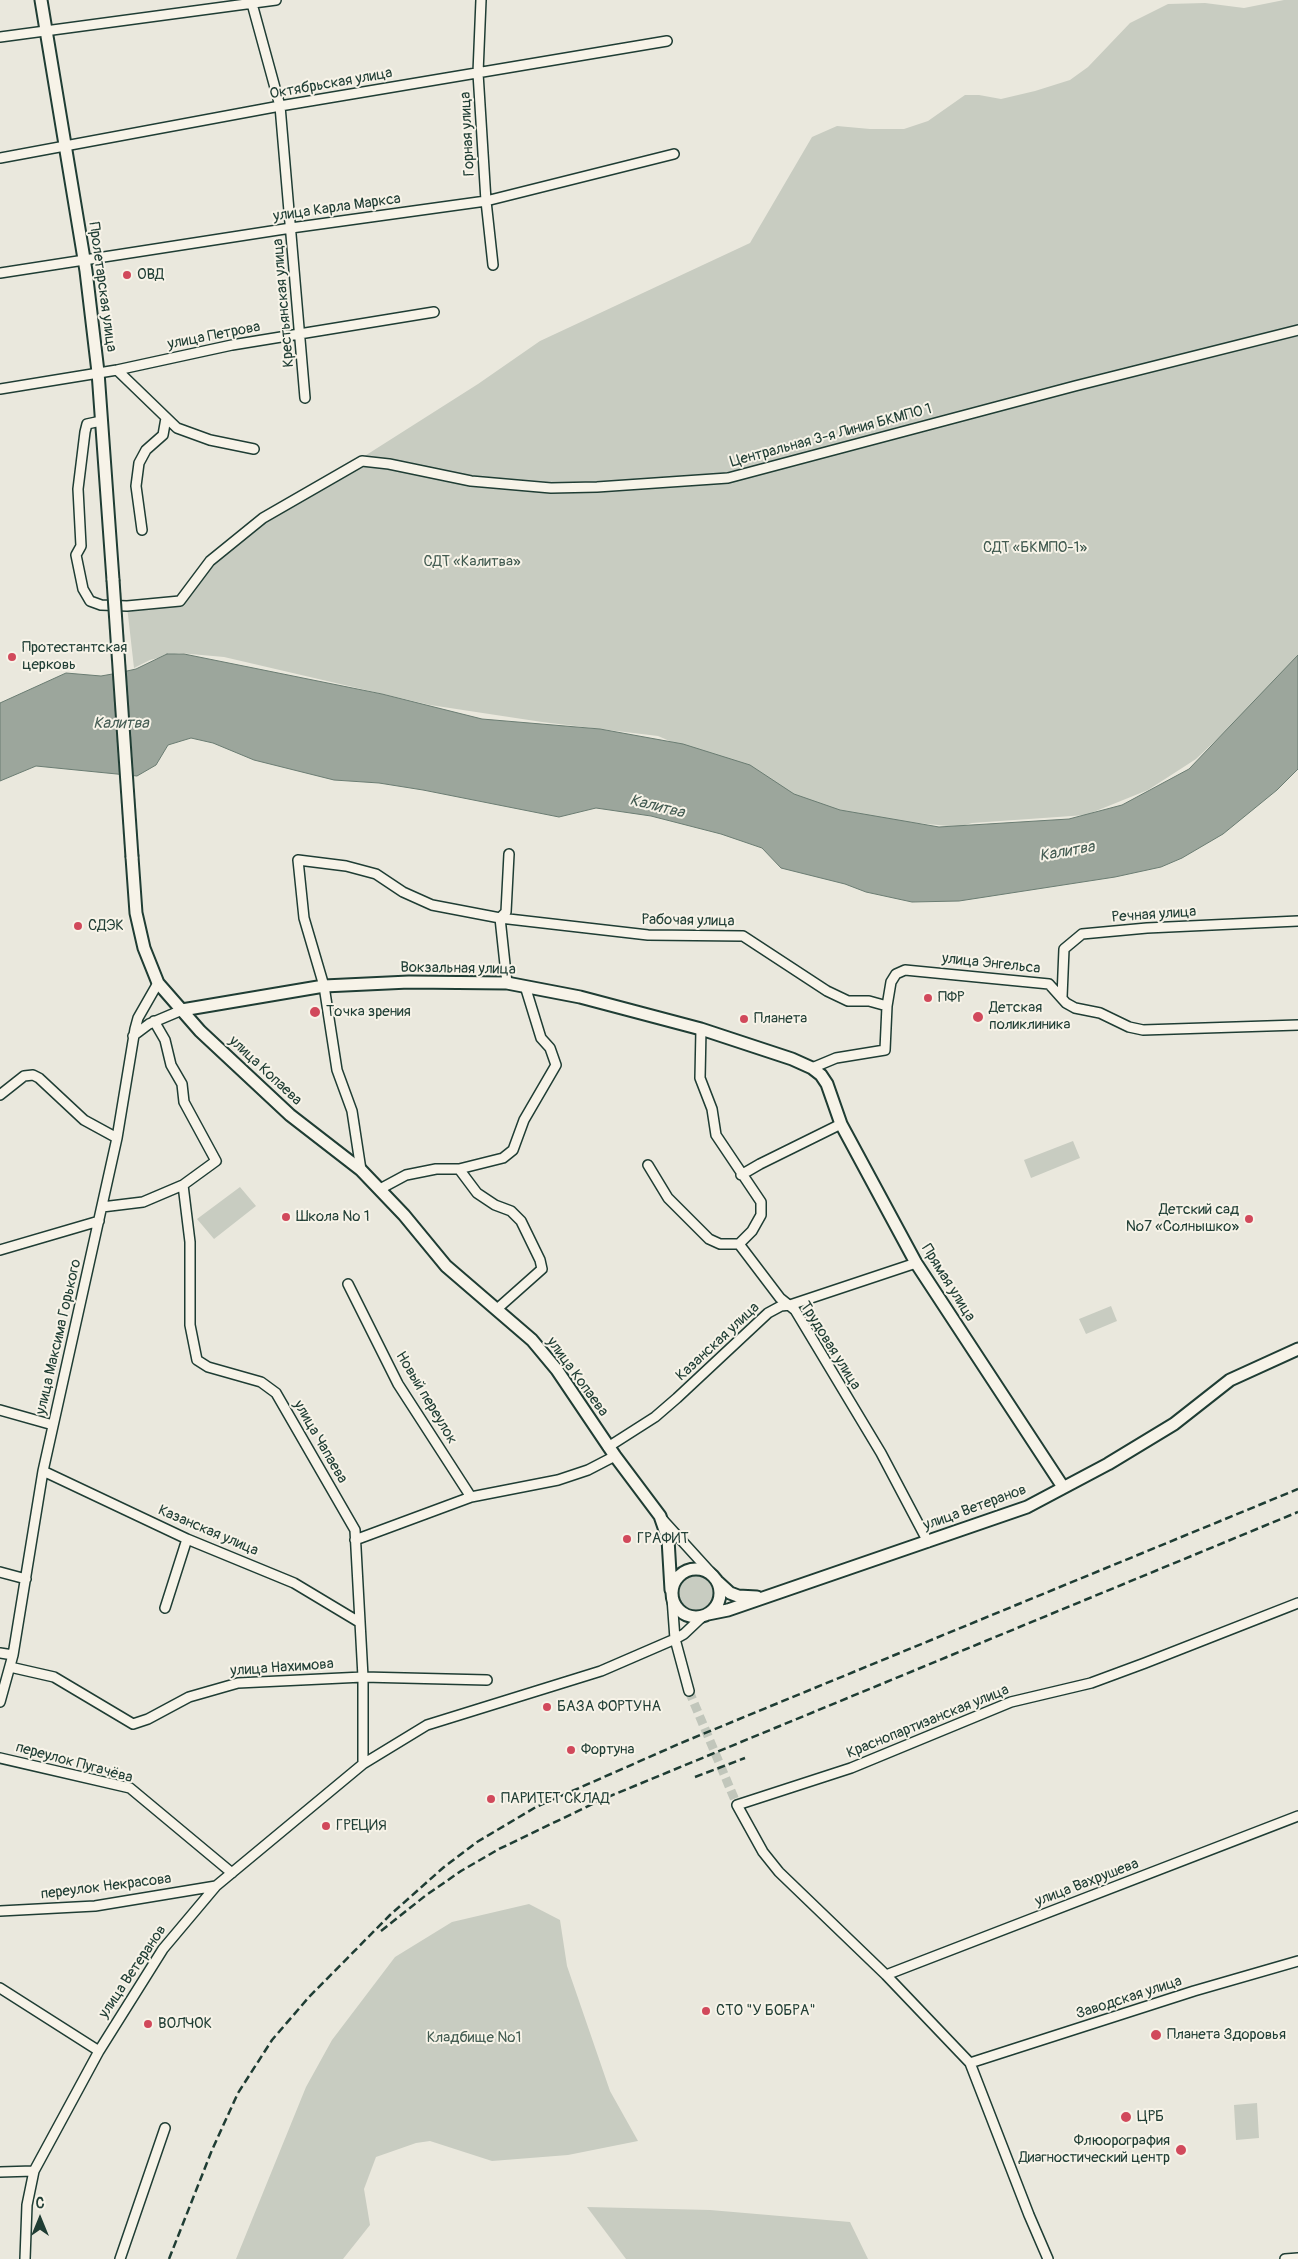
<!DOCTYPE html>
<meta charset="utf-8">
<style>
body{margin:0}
#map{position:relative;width:1298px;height:2259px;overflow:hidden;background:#eae8dd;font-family:Pangolin,sans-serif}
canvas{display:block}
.north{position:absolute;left:15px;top:2194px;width:50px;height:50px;-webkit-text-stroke:4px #f7f3e8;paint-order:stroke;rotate:0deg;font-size:14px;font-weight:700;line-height:20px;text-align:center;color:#1f3d34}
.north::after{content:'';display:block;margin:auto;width:18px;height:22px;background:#1f3d34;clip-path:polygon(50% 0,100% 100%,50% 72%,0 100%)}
</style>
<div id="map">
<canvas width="1298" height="2259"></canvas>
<div class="north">С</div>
</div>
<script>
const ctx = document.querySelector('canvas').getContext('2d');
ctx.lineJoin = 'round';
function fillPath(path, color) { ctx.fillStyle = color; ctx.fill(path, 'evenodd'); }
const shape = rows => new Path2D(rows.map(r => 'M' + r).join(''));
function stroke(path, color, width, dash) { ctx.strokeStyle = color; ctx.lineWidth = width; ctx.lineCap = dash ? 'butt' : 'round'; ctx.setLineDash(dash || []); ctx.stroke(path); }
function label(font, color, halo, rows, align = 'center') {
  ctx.font = font + ' Pangolin,sans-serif'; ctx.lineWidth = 4; ctx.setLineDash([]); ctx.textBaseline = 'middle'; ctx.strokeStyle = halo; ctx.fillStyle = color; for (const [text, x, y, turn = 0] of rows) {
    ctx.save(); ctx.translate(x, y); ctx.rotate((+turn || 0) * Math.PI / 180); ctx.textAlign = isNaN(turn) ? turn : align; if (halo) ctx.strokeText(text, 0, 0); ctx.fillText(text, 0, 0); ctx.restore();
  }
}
fillPath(shape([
 [1284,0,1298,0,1298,663,1196,759,1148,790,1086,815,972,823,958,827,897,821,823,807,658,736,542,722,430,705,224,657,179,653,150,660,134,668,127,606,180,601,207,563,252,525,308,492,478,384,540,341,750,243,812,137,837,126,870,129,904,129,928,121,965,95,979,95,1001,99,1035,91,1070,80,1088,67,1130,23,1168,4,1205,3,1244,8],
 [1073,1141,1080,1158,1031,1178,1024,1160],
 [240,1187,256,1206,214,1239,197,1219],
 [1111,1306,1117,1321,1086,1334,1079,1319],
 '677 1592a19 19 0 1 1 38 0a19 19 0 1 1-38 0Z',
 [529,1904,560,1920,567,1966,610,2091,638,2141,568,2155,492,2161,430,2141,416,2143,376,2157,364,2189,370,2225,343,2259,236,2259,306,2087,332,2040,395,1957,452,1922],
 [1257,2103,1259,2138,1236,2140,1234,2105],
 [587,2207,710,2210,850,2222,868,2259,626,2259]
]), '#c8ccc1');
const water = shape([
 [167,654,184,654,382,694,482,719,600,729,683,744,750,765,794,794,840,810,939,827,1069,819,1122,805,1189,769,1298,655,1298,769,1277,790,1223,834,1182,858,1161,867,1115,877,959,901,912,902,866,892,845,884,781,868,762,848,721,834,651,816,596,808,559,817,423,790,379,783,334,780,254,760,213,743,191,738,168,745,156,765,137,776,36,766,0,781,0,703,66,673,101,676,118,673,136,669,167,654]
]);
fillPath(water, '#9ca69c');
stroke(water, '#6a7c72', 1);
stroke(shape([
 [689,1691,737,1805]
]), '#c1c6bb', 9, [9, 4.5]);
const minor = shape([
 [251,0,280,106,305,398],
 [481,0,478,73,486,201,493,265],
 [0,37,276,0],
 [0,158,280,106,667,41],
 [0,273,291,228,486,201,674,154],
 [117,370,177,428,210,440,254,449],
 [0,389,117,370,232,345,434,312],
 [101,421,87,424,85,432,78,489,81,546,76,555,83,589,90,601,101,605,127,606,180,601,210,561,263,518,362,461,389,464,471,481,551,488,597,487,728,478,1075,386,1298,330],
 [142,530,136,486,139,463,146,450,163,435,166,418],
 [507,983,500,918,506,912,509,854],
 [1062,997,1064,949,1082,934,1147,928,1298,921],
 [701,1029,700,1078,712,1109,716,1135,761,1202,761,1215,752,1231,739,1244],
 [133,1036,149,1024,182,1010],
 [812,1068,836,1058,885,1050,887,1006,891,982,896,974,905,970,1049,984,1066,1003,1075,1008,1100,1013,1129,1027,1143,1030,1298,1025],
 [0,1095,24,1076,33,1075,39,1078,84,1120,117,1138],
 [648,1165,668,1198,709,1239,720,1244,739,1244],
 [459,1169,477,1193,495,1205,511,1211,521,1221,540,1260,542,1269,497,1309],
 [361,1170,352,1111,337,1070,324,986,304,918,298,860,346,866,376,874,403,892,432,905,500,918,648,935,743,936,827,991,848,1001,869,1001,887,1006],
 [741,1175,760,1164,841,1124],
 [183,1185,190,1242,190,1325,197,1360,208,1367,261,1382,276,1393,355,1530,363,1677,363,1764],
 [380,1189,406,1175,436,1169,459,1169,503,1158,513,1150,524,1120,556,1065,550,1048,541,1038,525,986],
 [102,1207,143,1202,183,1185,216,1161,184,1102,182,1084,171,1065,165,1040,154,1021],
 [739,1244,780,1298,795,1310,881,1453,928,1542],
 [0,1250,99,1221],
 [348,1284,398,1384,471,1497],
 [0,1410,53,1425],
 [608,1447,655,1417,677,1398,768,1313,781,1306,790,1305,916,1263],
 [43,1471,187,1539,294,1583,359,1622],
 [663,1520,713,1575],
 [355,1540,471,1497,558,1480,588,1470,615,1456],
 [0,1572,26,1579],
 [672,1598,675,1639,689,1691],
 [165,1608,187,1539],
 [0,1653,13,1655],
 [10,1667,54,1677,133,1724,148,1719,189,1697,238,1683,363,1677,487,1680],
 [0,1702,13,1655,43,1471,117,1138,135,1029,138,1018,158,983],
 [0,1758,130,1788,232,1873],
 [0,1911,95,1906,216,1886],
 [886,1975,1298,1816],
 [0,1988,99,2051],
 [970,2063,1194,1991,1298,1961],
 [0,2172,34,2171],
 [25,2259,27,2205,34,2171,99,2051,163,1949,216,1886,363,1764,427,1725,601,1671,675,1639,684,1634,703,1616],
 [120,2259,165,2128],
 [1048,2259,1029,2215,970,2063,886,1975,779,1872,763,1852,737,1805,851,1768,1011,1702,1091,1683,1145,1663,1298,1603],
 [1285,2259,1298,2258]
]);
const major = shape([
 [41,0,86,271,98,372,113,580],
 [132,857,136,913,144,948,158,983,200,1031,290,1115,361,1170,404,1215,446,1266,532,1340,557,1370,615,1456,660,1516,668,1539,671,1590],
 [182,1010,324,986,409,982,507,983,580,997,701,1029,792,1059,812,1068,821,1075,827,1084,841,1124,916,1263,1063,1487],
 '672 1593a24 24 0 1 1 48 0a24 24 0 1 1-48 0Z',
 [718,1582,730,1593,738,1596,757,1597],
 [708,1614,728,1610,1027,1507,1108,1464,1174,1424,1230,1380,1298,1349]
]);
stroke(minor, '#1f3d34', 12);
stroke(major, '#1f3d34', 15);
stroke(minor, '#f7f3e8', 9);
stroke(major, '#f7f3e8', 11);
stroke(shape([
 [695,1777,745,1758],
 [381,1931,425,1896,461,1871,499,1849,603,1799,1298,1512],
 [169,2259,212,2150,238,2093,272,2040,309,1997,390,1915,444,1867,477,1842,536,1807,681,1743,1298,1489]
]), '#1f3d34', 2.5, [8, 4]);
const majorBridge = shape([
 [113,580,132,857]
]);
stroke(majorBridge, '#1f3d34', 15, []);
stroke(majorBridge, '#f7f3e8', 11);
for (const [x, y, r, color] of [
 [127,275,5,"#d1495b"],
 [12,657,5,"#d1495b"],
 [78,926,5,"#d1495b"],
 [928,998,5,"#d1495b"],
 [315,1012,6,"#d1495b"],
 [978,1017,6,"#d1495b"],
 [744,1019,5,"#d1495b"],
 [286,1217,5,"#d1495b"],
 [1249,1219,5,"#d1495b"],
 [627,1539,5,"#d1495b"],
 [547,1707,5,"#d1495b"],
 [571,1750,5,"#d1495b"],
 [491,1799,5,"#d1495b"],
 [326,1826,5,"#d1495b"],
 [706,2011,5,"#d1495b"],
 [148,2024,5,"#d1495b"],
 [1156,2035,6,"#d1495b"],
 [1126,2117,6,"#d1495b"],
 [1181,2150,6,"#d1495b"]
]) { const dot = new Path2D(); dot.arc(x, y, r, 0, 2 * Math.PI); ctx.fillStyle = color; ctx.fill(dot); stroke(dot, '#f7f3e8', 2); }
label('15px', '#1f3d34', '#f7f3e8', [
 ["Октябрьская улица",331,84,-10],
 ["Горная улица",468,134,-93],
 ["улица Карла Маркса",337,208,-8],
 ["Пролетарская улица",102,287,82],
 ["Крестьянская улица",284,303,-95],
 ["улица Петрова",214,336,-11],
 ["Центральная 3-я Линия БКМПО 1",831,436,-15],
 ["Речная улица",1154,915,-4],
 ["Рабочая улица",688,921,1],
 ["улица Энгельса",991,964,6],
 ["Вокзальная улица",458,969,1],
 ["улица Копаева",265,1071,43],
 ["Прямая улица",948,1283,58],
 ["улица Максима Горького",59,1337,-77],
 ["Казанская улица",718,1342,-43],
 ["Трудовая улица",830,1346,58],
 ["улица Копаева",577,1377,54],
 ["Новый переулок",426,1398,59],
 ["улица Чапаева",320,1442,60],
 ["улица Ветеранов",975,1508,-20],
 ["Казанская улица",208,1531,23],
 ["улица Нахимова",282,1668,-4],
 ["Краснопартизанская улица",928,1722,-22],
 ["переулок Пугачёва",74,1763,15],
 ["улица Вахрушева",1087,1883,-21],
 ["переулок Некрасова",106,1887,-7],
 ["улица Ветеранов",133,1972,-56],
 ["Заводская улица",1129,1998,-18]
]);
label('15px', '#1f3d34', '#f7f3e8', [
 ["ОВД",137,275],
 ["Протестантская",22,648],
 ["церковь",22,665],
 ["СДЭК",88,926],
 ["ПФР",938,998],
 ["Детская",989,1008],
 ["поликлиника",989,1025],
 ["Точка зрения",326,1012],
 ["Планета",754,1019],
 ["Детский сад",1239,1210,"right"],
 ["№7 «Солнышко»",1239,1227,"right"],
 ["Школа № 1",296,1217],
 ["ГРАФИТ",637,1539],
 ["БАЗА ФОРТУНА",557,1707],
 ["Фортуна",581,1750],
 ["ПАРИТЕТ СКЛАД",501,1799],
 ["ГРЕЦИЯ",336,1826],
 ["СТО \"У БОБРА\"",716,2011],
 ["ВОЛЧОК",158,2024],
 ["Планета Здоровья",1167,2035],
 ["ЦРБ",1137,2117],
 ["Флюорография",1170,2141,"right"],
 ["Диагностический центр",1170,2158,"right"]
], 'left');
label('15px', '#415a50', '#f7f3e8', [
 ["СДТ «БКМПО-1»",1035,548],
 ["СДТ «Калитва»",472,562],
 ["Кладбище №1",474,2038]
]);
label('italic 16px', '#445c53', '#f7f3e8', [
 ["Калитва",121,724],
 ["Калитва",657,807,14],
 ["Калитва",1067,852,-10]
]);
</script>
